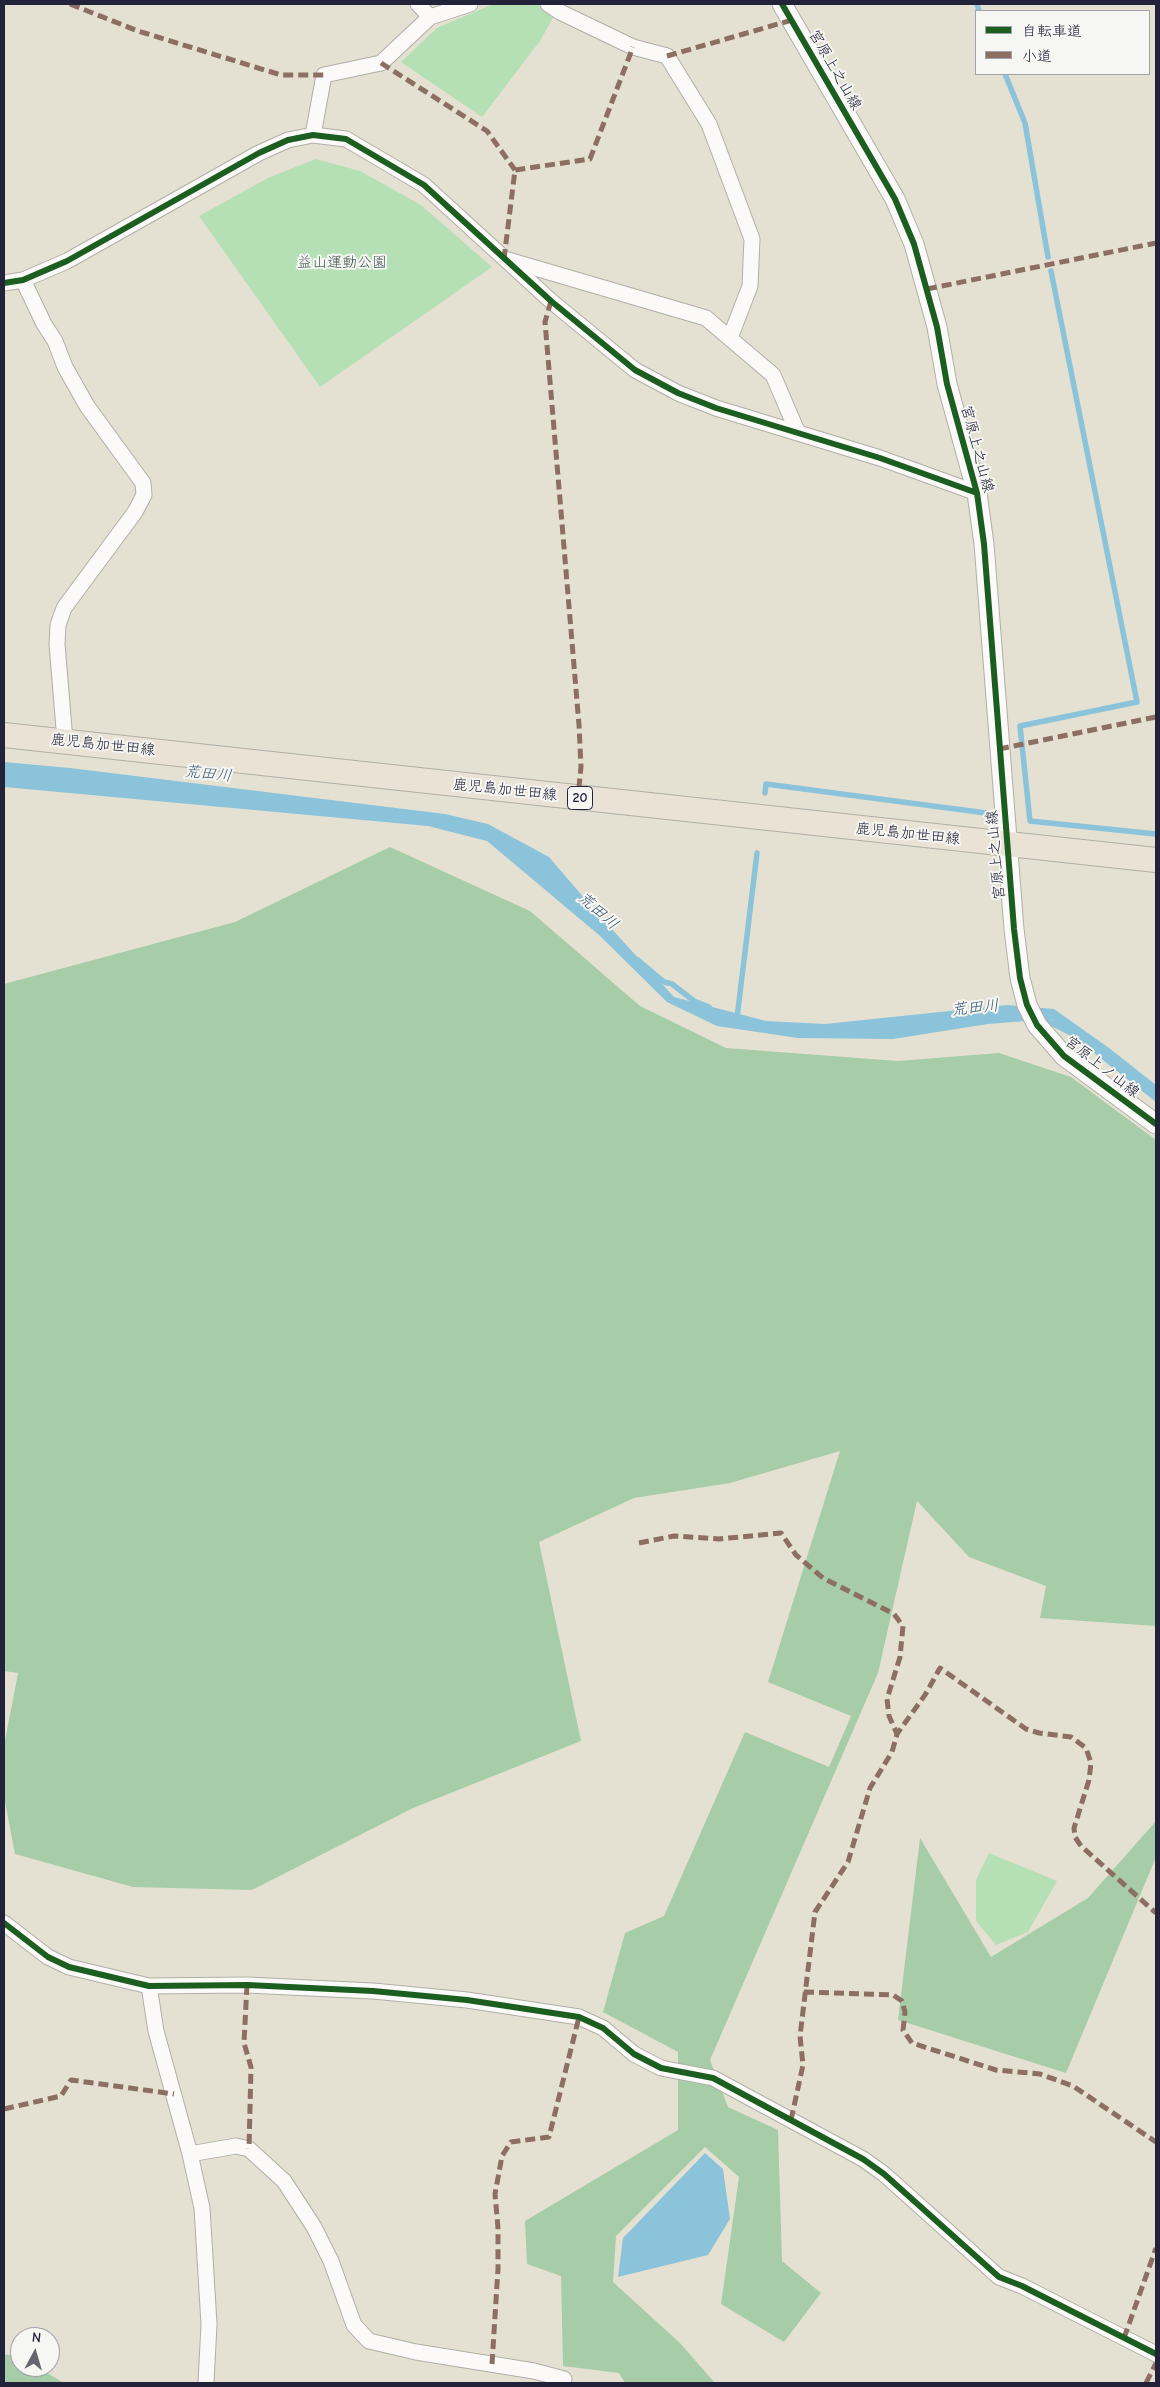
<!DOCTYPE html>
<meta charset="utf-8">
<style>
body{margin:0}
#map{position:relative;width:1160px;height:2387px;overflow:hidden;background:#e5e1d2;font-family:"Comic Neue","Klee One",sans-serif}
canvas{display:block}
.frame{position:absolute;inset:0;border:5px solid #22223b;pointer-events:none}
.legend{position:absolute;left:975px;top:10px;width:175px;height:65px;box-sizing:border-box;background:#f6f6f2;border:1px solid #a1a1a9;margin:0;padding:6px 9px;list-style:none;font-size:15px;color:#22223b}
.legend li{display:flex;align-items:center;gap:10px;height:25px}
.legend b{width:25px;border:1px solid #a1a1a9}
.north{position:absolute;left:10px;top:2327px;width:50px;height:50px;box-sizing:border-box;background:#f6f6f2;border:1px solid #a1a1a9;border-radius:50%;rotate:6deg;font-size:14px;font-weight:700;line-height:20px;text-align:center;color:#22223b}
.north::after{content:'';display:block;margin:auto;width:18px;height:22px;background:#666570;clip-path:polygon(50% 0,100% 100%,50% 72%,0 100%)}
</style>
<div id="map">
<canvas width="1160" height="2387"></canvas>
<div class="frame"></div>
<ul class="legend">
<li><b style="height:6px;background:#1b5e20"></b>自転車道</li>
<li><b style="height:6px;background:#8d6e63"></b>小道</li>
</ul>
<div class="north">N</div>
</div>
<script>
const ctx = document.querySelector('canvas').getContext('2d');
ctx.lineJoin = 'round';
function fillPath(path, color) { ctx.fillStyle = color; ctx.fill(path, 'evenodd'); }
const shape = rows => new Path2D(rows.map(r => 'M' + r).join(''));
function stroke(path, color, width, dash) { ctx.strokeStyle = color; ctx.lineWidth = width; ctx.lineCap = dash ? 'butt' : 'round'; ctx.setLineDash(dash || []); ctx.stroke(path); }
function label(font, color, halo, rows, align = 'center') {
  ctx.font = font + ' "Comic Neue","Klee One",sans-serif'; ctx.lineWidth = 4; ctx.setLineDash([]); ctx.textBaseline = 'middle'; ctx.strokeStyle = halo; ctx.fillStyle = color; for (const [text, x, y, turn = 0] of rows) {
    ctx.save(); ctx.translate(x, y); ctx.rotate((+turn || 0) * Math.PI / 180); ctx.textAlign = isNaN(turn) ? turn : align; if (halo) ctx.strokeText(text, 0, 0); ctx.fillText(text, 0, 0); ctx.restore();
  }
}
fillPath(shape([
 [493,4,537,4,554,16,540,41,482,117,401,62,437,28],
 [316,159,360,171,421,205,492,267,320,387,199,216,268,178],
 [989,1853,1057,1881,1028,1932,996,1945,976,1921,976,1880]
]), '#b5dfb5');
fillPath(shape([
 [390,847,530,911,640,1006,726,1048,898,1061,999,1053,1071,1077,1156,1140,1156,1626,1040,1618,1046,1586,969,1557,917,1501,878,1673,710,2060,728,2107,778,2130,782,2261,821,2293,784,2342,721,2304,739,2177,705,2147,616,2236,613,2282,680,2343,715,2383,625,2383,619,2373,563,2366,561,2276,527,2264,525,2221,678,2130,678,2052,603,2012,625,1933,664,1916,745,1732,829,1767,851,1716,768,1682,840,1451,730,1483,634,1498,539,1542,581,1741,413,1808,252,1890,133,1887,15,1854,4,1796,4,1746,18,1673,4,1671,4,984,235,922],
 [1156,1821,1156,1857,1066,2073,898,2020,920,1838,991,1957,1088,1898],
 [4,2354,20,2357,20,2367,37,2367,64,2383,4,2383]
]), '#a6cda7');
fillPath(shape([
 [4,762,70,768,445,814,488,824,549,857,597,913,674,997,766,1021,825,1024,1007,1005,1054,1009,1109,1048,1156,1085,1156,1102,1051,1019,988,1024,893,1039,798,1038,717,1026,667,1002,599,935,487,841,428,826,4,787],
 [705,2153,723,2169,730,2219,708,2255,618,2277,623,2238]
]), '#8ac3da');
stroke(shape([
 [977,4,979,11],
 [1005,74,1025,123,1048,257],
 [1051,271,1137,702,1020,726,1030,821,1156,834],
 [765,793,766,784,986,813],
 [638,960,664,982,672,984,694,1001,709,1007],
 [737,1018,757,853],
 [1040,1021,1048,1021,1071,1033]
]), '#8ac3da', 5.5);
const minor = shape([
 [418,4,430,17],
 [548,4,560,12,633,47,667,56,709,124,752,239,750,286,730,338],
 [313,135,324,75,381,63,430,17,470,4],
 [508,260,706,318,773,375,797,431],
 [23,280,44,324,55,341,65,367,87,406,143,483,144,495,135,512,64,608,58,625,57,644,65,741],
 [4,283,23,280,67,261,259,153,288,140,313,135,346,139,424,185,551,301,635,370,678,393,716,408,880,458,977,493],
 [4,1923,48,1957,69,1967,149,1986,247,1985,373,1991,467,2000,579,2017,603,2028,634,2054,661,2068,713,2078,863,2159,884,2174,999,2277,1022,2286,1156,2354],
 [149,1986,156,2031,190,2154,202,2208,209,2324,206,2383],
 [190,2154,236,2146,249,2149,284,2181,314,2227,331,2261,354,2325,369,2341,416,2352,534,2371,564,2379,563,2383]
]);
const tertiary = shape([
 [782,4,895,199,914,244,937,327,947,384,977,493,984,544,1014,929,1020,978,1027,1005,1037,1025,1064,1056,1156,1124]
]);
const primary = shape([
 [4,735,1156,860]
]);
stroke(minor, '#b1aea7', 17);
stroke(tertiary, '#b1aea7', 21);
stroke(primary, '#b1aea7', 26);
stroke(minor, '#fbfaf8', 15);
stroke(tertiary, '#fbfaf8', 19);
stroke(primary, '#e9e2d5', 24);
stroke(shape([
 [70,4,138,31,281,75,324,75],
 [667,56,792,20],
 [381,63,487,131,515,170],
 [504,259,515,170,590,159,633,47],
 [927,289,1156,243],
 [551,301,545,322,579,725,581,767,578,797],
 [999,749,1156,717],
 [639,1543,674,1536,719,1539,781,1533,796,1555,823,1578,894,1614,903,1626,900,1657,887,1699,889,1716,897,1734],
 [247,1985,244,2043,251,2067,249,2149],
 [804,1992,893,1995,902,2001,905,2012,903,2030,912,2043,996,2070,1040,2074,1073,2086,1156,2142],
 [4,2109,61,2096,71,2080,174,2094],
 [791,2120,803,2065,800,2036,815,1912,848,1862,870,1788,892,1752,897,1734,925,1695,940,1668,1026,1729,1039,1733,1071,1737,1086,1748,1091,1763,1089,1780,1074,1828,1075,1837,1081,1846,1156,1913],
 [1124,2338,1156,2248],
 [492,2364,498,2269,498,2228,495,2194,502,2156,511,2142,549,2137,579,2017],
 [1146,2383,1156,2363]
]), '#8d6e63', 5, [10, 5]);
stroke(shape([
 [782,4,895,199,914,244,937,327,947,384,977,493,984,544,1014,929,1020,978,1027,1005,1037,1025,1064,1056,1156,1124],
 [4,283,23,280,67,261,259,153,288,140,313,135,346,139,424,185,551,301,635,370,678,393,716,408,880,458,977,493],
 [4,1923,48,1957,69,1967,149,1986,247,1985,373,1991,467,2000,579,2017,603,2028,634,2054,661,2068,713,2078,863,2159,884,2174,999,2277,1022,2286,1156,2354]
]), '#1b5e20', 6);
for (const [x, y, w] of [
 [580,798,25]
]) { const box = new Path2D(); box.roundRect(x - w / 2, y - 11.5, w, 23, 4); ctx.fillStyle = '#f6f6f2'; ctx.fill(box); stroke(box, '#22223b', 1); }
label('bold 14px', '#22223b', null, [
 ["20",580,798]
]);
label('15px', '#22223b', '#f6f6f2', [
 ["宮原上之山線",835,70,60],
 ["宮原上之山線",977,449,75],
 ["鹿児島加世田線",103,745,6],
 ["鹿児島加世田線",505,790,6],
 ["鹿児島加世田線",908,834,6],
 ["宮原上之山線",996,855,-95],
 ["宮原上ノ山線",1102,1067,38]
]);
label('15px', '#425a58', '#f6f6f2', [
 ["益山運動公園",342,263]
]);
label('italic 16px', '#395674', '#f6f6f2', [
 ["荒田川",208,774,6],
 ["荒田川",598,911,41],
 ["荒田川",975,1008,-6]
]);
</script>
